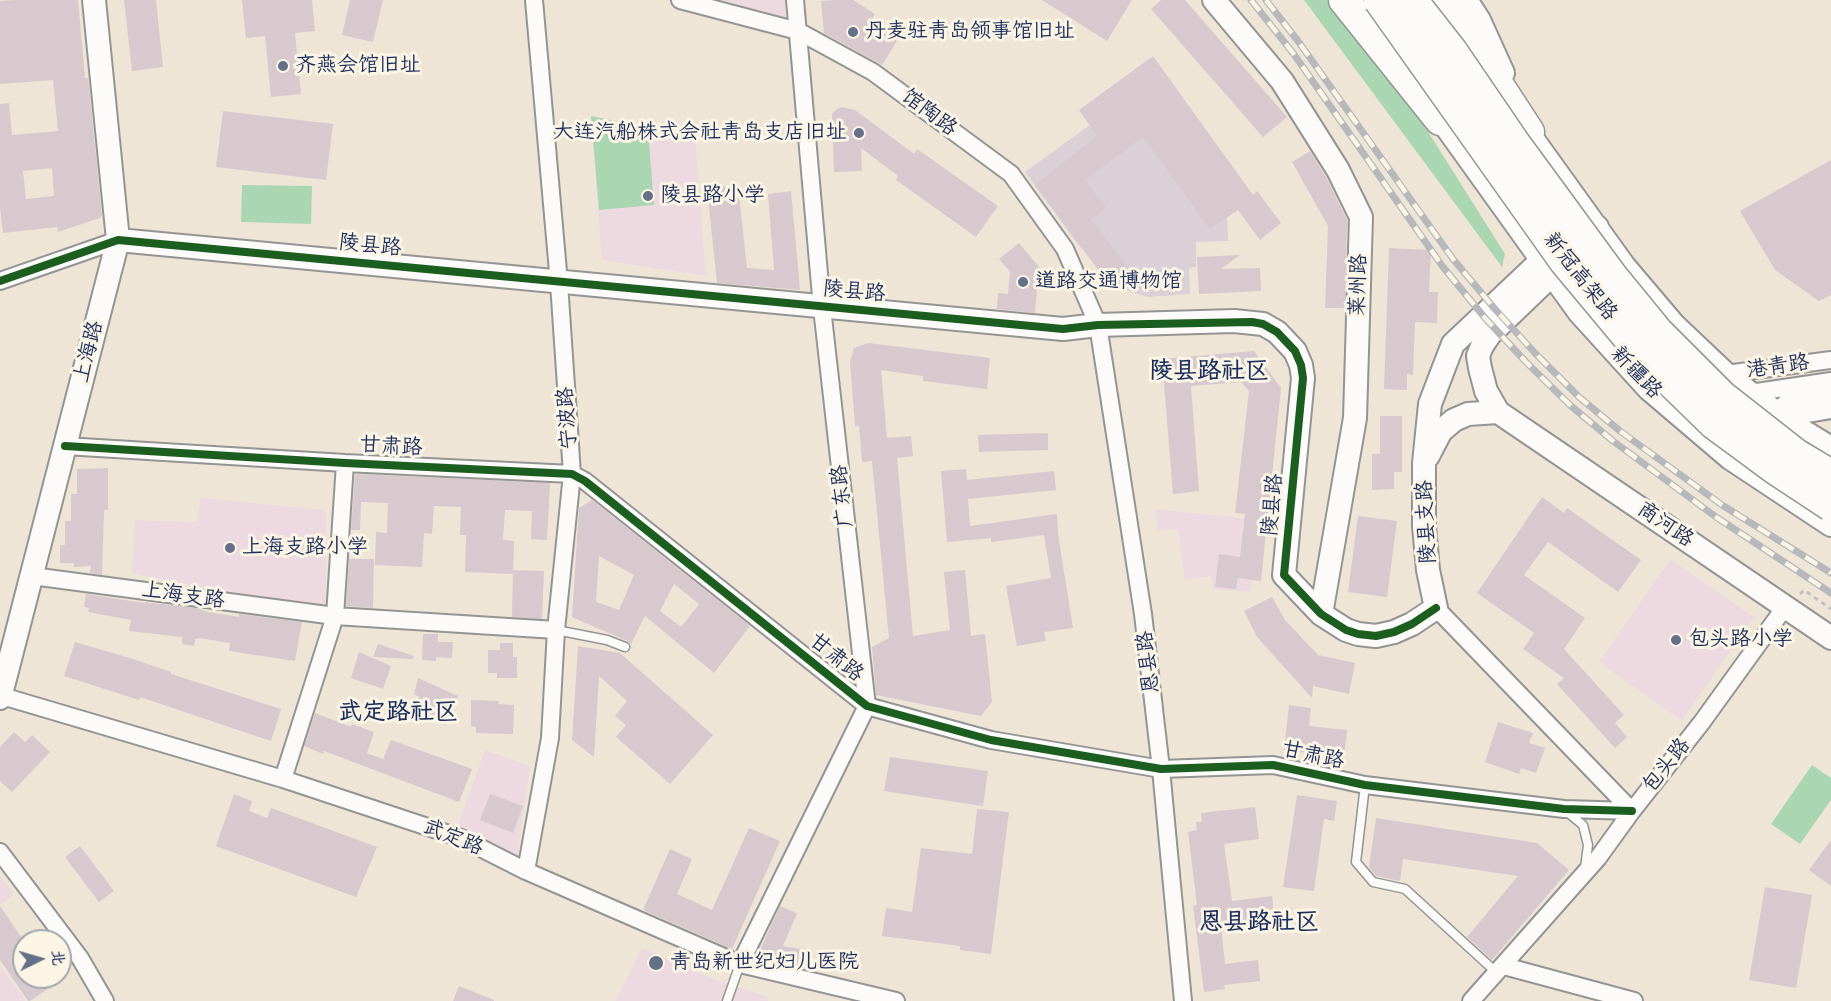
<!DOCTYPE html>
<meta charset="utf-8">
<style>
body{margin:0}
#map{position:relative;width:1831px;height:1001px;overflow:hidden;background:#eee5d7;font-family:Itim,"LXGW WenKai TC",sans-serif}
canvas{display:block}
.north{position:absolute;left:12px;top:929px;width:60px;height:60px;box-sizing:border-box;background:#fcf5e5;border:2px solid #a2a6af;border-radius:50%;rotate:85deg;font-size:16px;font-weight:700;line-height:24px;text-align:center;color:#1b2f5e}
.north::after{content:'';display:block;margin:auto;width:21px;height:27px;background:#656f88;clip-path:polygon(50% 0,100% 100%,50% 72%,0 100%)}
</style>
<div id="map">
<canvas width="1831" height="1001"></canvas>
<div class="north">北</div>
</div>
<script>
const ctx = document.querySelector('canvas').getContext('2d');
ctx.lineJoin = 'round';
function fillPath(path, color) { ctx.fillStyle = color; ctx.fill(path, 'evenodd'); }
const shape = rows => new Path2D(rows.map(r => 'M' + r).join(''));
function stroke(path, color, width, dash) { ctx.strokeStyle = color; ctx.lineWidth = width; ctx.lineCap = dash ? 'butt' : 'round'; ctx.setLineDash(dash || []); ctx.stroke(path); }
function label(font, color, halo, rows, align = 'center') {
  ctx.font = font + ' Itim,"LXGW WenKai TC",sans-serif'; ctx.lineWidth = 6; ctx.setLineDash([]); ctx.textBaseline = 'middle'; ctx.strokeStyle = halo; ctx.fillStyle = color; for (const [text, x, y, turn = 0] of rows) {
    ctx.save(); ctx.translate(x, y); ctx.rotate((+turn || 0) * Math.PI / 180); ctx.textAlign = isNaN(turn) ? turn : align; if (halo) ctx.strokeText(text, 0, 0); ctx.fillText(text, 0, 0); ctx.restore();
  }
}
fillPath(shape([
 [714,0,785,0,786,19],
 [591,116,695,137,706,276,602,260],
 [201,498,326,510,326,613,132,573,135,520,197,522],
 [1155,509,1261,520,1250,592,1214,589,1211,576,1185,580,1178,529,1158,531],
 [1670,559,1754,617,1682,721,1599,662],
 [485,750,530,766,517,857,457,828],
 [0,876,14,894,0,906],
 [642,948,714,979,769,997,768,1001,615,1001],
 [0,966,26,1001,0,1001]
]), '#eddae1');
fillPath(shape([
 [1141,88,1227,215,1228,241,1196,242,1196,267,1189,268,1190,294,1147,297,1112,285,1077,243,1025,172]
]), '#dbd0d6');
fillPath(shape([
 [1304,0,1327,0,1400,87,1505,254,1502,267],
 [591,116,648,128,654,205,599,210],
 [242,185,312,186,311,224,241,222],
 [1812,765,1831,778,1831,800,1800,844,1771,824]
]), '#aad7b1');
fillPath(shape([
 [15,0,78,0,85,78,88,78,102,215,100,218,58,232,57,227,3,233,0,207,0,104,9,103,12,135,58,131,53,80,0,84,0,1],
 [52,168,54,196,26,199,23,171],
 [124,0,156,0,163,67,132,71],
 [242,0,312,0,315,31,295,33,301,94,271,97,265,36,246,38],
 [350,0,383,0,373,42,342,35],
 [835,0,853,0,875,14,869,24,897,41,882,65,824,33,821,1],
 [1042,0,1132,0,1107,41],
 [1161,0,1185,0,1287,117,1263,137,1151,9],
 [1153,56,1253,195,1257,191,1281,223,1260,240,1238,210,1210,229,1143,137,1085,180,1106,208,1091,219,1128,268,1108,283,1035,185,1097,136,1079,110],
 [842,107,855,110,914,154,917,149,998,206,976,237,896,180,898,176,861,148,862,171,834,172,832,114,837,109],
 [223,111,333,124,326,180,216,167],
 [1310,151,1326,177,1347,220,1345,308,1325,308,1328,226,1292,162],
 [1831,160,1831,295,1819,301,1775,270,1740,211],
 [738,185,747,268,774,270,768,194,791,191,800,290,717,283,707,188],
 [1019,243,1039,267,1035,313,997,309,998,293,1008,294,1010,272,999,259],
 [1389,248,1431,250,1429,292,1438,292,1437,323,1415,322,1413,375,1407,374,1407,390,1384,389],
 [1240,255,1221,269,1260,268,1261,291,1199,294,1197,257],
 [868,343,990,358,987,389,923,381,923,376,881,370,887,438,911,436,913,456,897,458,913,636,950,630,944,572,965,570,971,636,985,634,992,702,981,716,876,695,872,647,889,638,872,461,862,462,859,426,855,426,850,362,854,348],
 [1254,351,1281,388,1261,581,1238,578,1236,589,1215,587,1219,554,1240,557,1245,514,1235,513,1249,391,1241,382,1191,386,1199,491,1173,494,1162,359],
 [1380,416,1402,416,1402,472,1394,472,1394,489,1372,490,1372,454,1380,454],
 [1048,433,1048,450,979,452,978,435],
 [108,468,108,510,104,510,102,575,90,573,91,566,74,567,74,563,60,563,60,545,65,545,65,521,71,521,71,494,77,494,77,469],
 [966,469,967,480,1054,471,1056,490,968,499,970,526,1057,514,1058,534,1073,628,1044,632,1046,641,1017,646,1006,586,1051,578,1044,535,991,542,991,538,947,542,941,471],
 [355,474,550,483,547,540,531,539,532,511,505,510,503,540,514,541,513,574,465,572,466,535,460,535,461,507,434,506,432,534,424,533,422,567,375,565,376,532,387,533,388,503,361,502,360,530,351,530],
 [1542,497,1564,513,1567,508,1641,560,1618,592,1548,542,1524,575,1585,618,1564,649,1624,715,1615,723,1627,737,1615,748,1557,684,1564,678,1523,649,1534,633,1477,593],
 [592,500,750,626,714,673,645,616,631,644,627,641,572,617,579,508],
 [599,556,634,575,619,610,596,602],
 [674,584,699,604,681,627,660,611],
 [1358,516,1397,521,1387,597,1348,592],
 [349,559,374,559,373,608,346,606],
 [513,570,544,571,542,619,512,617],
 [86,594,145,603,145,602,196,608,208,612,239,617,239,614,302,622,295,661,229,651,230,643,200,638,195,639,194,646,182,644,182,637,129,631,131,620,88,612,89,608,84,607],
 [1272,597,1285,620,1318,655,1355,663,1349,694,1313,686,1312,698,1257,637,1244,611],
 [423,634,438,634,438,642,453,642,452,658,436,657,436,661,422,660],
 [75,642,133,659,171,672,171,674,281,709,271,741,140,697,139,700,64,676],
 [500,643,513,643,513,657,517,657,517,678,497,678,497,673,488,673,488,650,500,650],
 [378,644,414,656,413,659,373,657],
 [578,646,620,653,713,735,670,784,616,737,626,725,615,716,627,701,599,676,594,757,572,740],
 [359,652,391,666,383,689,351,678],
 [418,678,458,696,445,725,413,711,419,697,414,694],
 [471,700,499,701,498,704,514,705,513,734,476,733,476,727,471,726],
 [1289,705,1311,708,1309,726,1347,730,1344,757,1284,750],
 [315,713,351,727,352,724,374,732,367,753,383,759,391,740,472,769,459,802,324,751,323,754,304,746],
 [1498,722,1533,733,1529,743,1545,748,1536,773,1521,768,1519,774,1485,762],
 [14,732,25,742,32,735,50,752,12,792,0,781,0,747],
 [890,757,988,771,983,806,884,791],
 [234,794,252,801,249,811,267,818,271,808,377,847,356,897,216,846],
 [490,794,523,806,513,833,480,820],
 [1297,795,1337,801,1334,821,1324,819,1314,891,1283,887],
 [1255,807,1259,839,1224,844,1232,901,1272,896,1275,919,1221,926,1225,964,1258,960,1260,981,1224,985,1225,989,1204,992,1193,906,1197,905,1188,832,1197,830,1196,822,1202,822,1201,813],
 [977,809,1009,812,991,954,960,950,960,946,882,936,886,908,912,912,921,848,972,854],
 [1376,818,1537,843,1569,870,1492,960,1467,937,1518,876,1403,859,1400,881,1376,876,1369,867],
 [749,828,780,841,732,949,643,910,670,849,692,859,677,894,712,910],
 [1831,840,1831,886,1809,870],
 [80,846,114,891,99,902,65,857],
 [1765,887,1812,895,1796,988,1749,980],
 [0,906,24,941,24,977,65,977,30,1001,28,1001,0,960],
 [780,906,797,913,783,946,800,949,797,967,759,958,759,952],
 [459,986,494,1000,494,1001,453,1001]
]), '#d7c9cd');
const lane = shape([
 [556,630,607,640,625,647],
 [1365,785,1356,862,1373,882,1405,889,1497,973],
 [1567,812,1583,825,1588,845,1585,868],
 [727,1001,740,964]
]);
const street = shape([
 [680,0,798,31,873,72,1011,174,1065,249,1098,325,1143,614,1161,769,1183,1001],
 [0,281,118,240],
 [1726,374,1831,360],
 [1750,393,1831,381],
 [1776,412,1787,402,1831,396],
 [1784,418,1831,410],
 [65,446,345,463,572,474,585,481,867,706,991,740,1161,769,1273,765,1365,785,1564,809,1632,811],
 [32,576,335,616,556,630],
 [1436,608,1632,811],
 [2,696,283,779,461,838,526,871,740,964,896,1001],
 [283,779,335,616,345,463],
 [0,852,80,958,105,1001],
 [526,871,550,738,556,630,572,474,559,283,534,0],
 [740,964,867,706,822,308,795,0],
 [1504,966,1634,1001],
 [1471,1001,1598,858,1632,811,1702,722,1785,607]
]);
const secondary = shape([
 [1214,0,1282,81,1338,170,1361,217,1355,418,1321,614],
 [1466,0,1479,20,1503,73],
 [1432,107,1579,312,1649,389,1730,458,1831,525],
 [1519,120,1624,266,1674,325,1730,378,1793,425,1831,448],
 [118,240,1063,329,1098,325,1234,321,1263,324,1277,332,1295,351,1301,365,1303,378,1284,575,1321,614,1346,630,1358,634,1376,636,1394,632,1412,624,1436,608,1428,570,1424,526,1424,463,1430,404,1453,344,1542,260,1597,227],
 [1561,266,1490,334,1482,346,1478,356,1480,368,1486,391,1498,412,1831,638],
 [1428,456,1441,431,1454,420,1468,414,1498,412],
 [0,698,118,240,94,0]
]);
const highway = shape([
 [1344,0,1440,120],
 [1443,0,1529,132]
]);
stroke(lane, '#959494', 11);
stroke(street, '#959494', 20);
stroke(secondary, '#959494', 26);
stroke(highway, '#959494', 33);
stroke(shape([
 [1800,594,1804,590,1831,609]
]), '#c0c0c3', 3, [4.5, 4.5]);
stroke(lane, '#fcfbf9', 8);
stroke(street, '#fcfbf9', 16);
stroke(secondary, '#fcfbf9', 22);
stroke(highway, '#fcfbf9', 30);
const rail = shape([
 [1251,0,1293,53,1443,267,1485,318,1526,362,1571,406,1613,441,1716,517,1831,593],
 [1266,0,1298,41,1453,259,1494,308,1535,353,1579,397,1620,431,1722,505,1831,573]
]);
stroke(rail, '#b7b8bb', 7);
stroke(rail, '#fcf5e5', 4.5, [14]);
const highwayBridge = shape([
 [1379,0,1565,262,1640,352,1714,424,1775,469,1831,506],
 [1412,0,1452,51,1514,142,1613,277,1658,332,1722,396,1796,454,1831,475]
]);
stroke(highwayBridge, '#959494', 33, []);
stroke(highwayBridge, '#fcfbf9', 30);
stroke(shape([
 [0,281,118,240,1063,329,1098,325,1252,322,1263,324,1277,332,1295,351,1301,365,1303,378,1284,575,1321,614,1346,630,1358,634,1376,636,1394,632,1412,624,1436,608],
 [65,446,345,463,572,474,585,481,867,706,991,740,1161,769,1273,765,1365,785,1564,809,1632,811]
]), '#1b5e20', 8);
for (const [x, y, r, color] of [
 [853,32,6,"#656f88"],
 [283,66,6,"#656f88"],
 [859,133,6,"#656f88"],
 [648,196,6,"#656f88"],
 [1023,282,6,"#656f88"],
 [230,548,6,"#656f88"],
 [1676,640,6,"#656f88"],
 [656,963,8,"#656f88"]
]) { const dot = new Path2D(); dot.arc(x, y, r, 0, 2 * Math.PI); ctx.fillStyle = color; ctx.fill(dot); stroke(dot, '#fcf5e5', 2); }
label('21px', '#1b2f5e', '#fcf5e5', [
 ["丹麦驻青岛领事馆旧址",865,32],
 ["齐燕会馆旧址",295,66],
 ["大连汽船株式会社青岛支店旧址",847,133,"right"],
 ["陵县路小学",660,196],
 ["道路交通博物馆",1035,282],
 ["上海支路小学",242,548],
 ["包头路小学",1688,640],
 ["青岛新世纪妇儿医院",670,963]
], 'left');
label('21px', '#1b2f5e', '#fcf5e5', [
 ["馆陶路",929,113,37],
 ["陵县路",370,246,6],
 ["新冠高架路",1580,277,52],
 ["莱州路",1359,285,-88],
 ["陵县路",854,292,5],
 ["上海路",89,352,-76],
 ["港青路",1778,367,-8],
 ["新疆路",1636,373,46],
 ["宁波路",568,418,-94],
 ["甘肃路",391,447,3],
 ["广东路",843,496,-96],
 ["陵县路",1273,505,-85],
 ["陵县支路",1427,522,-93],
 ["商河路",1665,525,34],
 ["上海支路",183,596,8],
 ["甘肃路",836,658,39],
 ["恩县路",1149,662,-97],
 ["甘肃路",1313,756,12],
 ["包头路",1667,766,-52],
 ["武定路",453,838,22]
]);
label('bold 24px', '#1b2f5e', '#fcf5e5', [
 ["陵县路社区",1209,372],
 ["武定路社区",398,713],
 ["恩县路社区",1259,923]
]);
</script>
